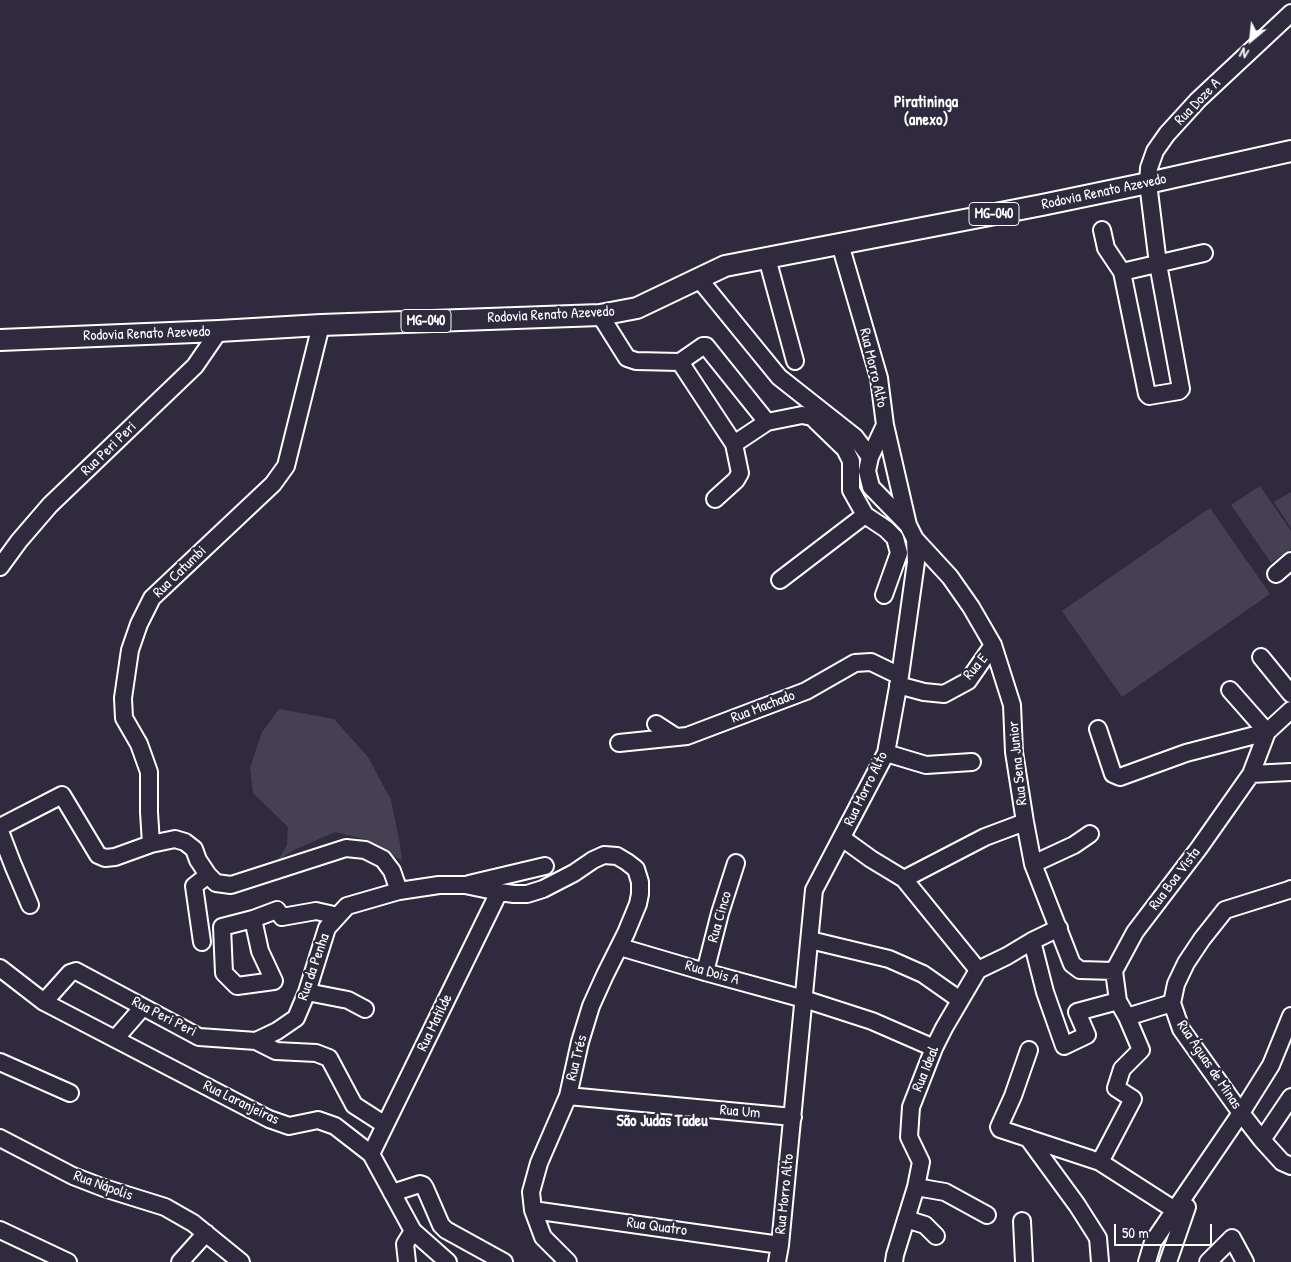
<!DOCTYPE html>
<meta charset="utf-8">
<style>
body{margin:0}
#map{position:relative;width:1291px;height:1262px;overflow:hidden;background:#2f2a3d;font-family:"Patrick Hand",sans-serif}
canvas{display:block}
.north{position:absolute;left:1226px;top:15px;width:50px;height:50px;-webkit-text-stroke:4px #2f2a3d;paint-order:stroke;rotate:208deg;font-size:14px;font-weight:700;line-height:20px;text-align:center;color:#fff}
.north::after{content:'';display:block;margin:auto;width:18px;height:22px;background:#fff;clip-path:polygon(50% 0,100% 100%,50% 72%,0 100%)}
.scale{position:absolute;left:1114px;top:1224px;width:98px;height:22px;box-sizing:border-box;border:2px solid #fff;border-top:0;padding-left:6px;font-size:15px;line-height:18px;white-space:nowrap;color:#fff;-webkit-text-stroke:4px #2f2a3d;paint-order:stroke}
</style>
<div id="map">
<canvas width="1291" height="1262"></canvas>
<div class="north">N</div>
<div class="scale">50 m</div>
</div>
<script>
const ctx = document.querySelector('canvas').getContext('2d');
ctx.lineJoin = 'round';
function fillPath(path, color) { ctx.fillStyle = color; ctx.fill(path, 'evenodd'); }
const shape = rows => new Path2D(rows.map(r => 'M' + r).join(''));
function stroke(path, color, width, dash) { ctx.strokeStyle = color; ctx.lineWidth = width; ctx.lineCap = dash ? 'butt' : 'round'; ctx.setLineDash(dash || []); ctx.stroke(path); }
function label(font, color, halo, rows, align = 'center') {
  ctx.font = font + ' "Patrick Hand",sans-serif'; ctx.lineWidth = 4.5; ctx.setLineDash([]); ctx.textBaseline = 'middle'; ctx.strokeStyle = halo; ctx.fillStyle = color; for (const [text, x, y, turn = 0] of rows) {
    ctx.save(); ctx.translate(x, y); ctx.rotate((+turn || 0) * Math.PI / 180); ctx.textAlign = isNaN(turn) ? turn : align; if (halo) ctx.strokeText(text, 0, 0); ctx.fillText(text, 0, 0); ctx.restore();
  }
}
fillPath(shape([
 [1260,486,1291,531,1291,549,1271,563,1231,505],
 [1291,492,1291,528,1274,502],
 [1210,508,1270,594,1122,697,1062,611],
 [279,709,334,719,368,757,391,800,400,844,402,861,368,840,335,832,294,850,278,860,287,845,288,827,253,793,250,768,262,732]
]), '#464152');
const minor = shape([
 [1102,230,1106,248,1122,272,1147,394,1149,396,1179,391,1181,389,1158,264,1148,183,1149,168,1155,151,1167,134,1198,100,1291,13],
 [767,258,795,361],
 [1122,272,1204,253],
 [699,279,779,377,855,437,870,457],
 [600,315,627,358,636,361,680,362,703,346,706,346,767,422,802,415,812,417,845,449,851,461,851,490,865,515,780,580],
 [680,362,734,444,740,473,736,480,715,499],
 [885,425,908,525],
 [734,444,767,422],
 [865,515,886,529,895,538,899,553,884,595],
 [915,539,950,577,971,607,993,645,1012,705,1014,752,1025,822,1033,864,1072,964,1080,970,1114,971],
 [0,567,19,541,50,505,195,366,219,331],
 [1276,574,1291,561],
 [1261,657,1291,694],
 [898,685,924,692,944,694,968,681,993,645],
 [656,724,676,737],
 [1098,729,1113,774,1120,777,1186,753,1267,732,1230,690],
 [619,743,687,736,806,691,855,663,871,662,900,676],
 [886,753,926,765,972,762],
 [1251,774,1291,772],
 [0,827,62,795,98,855,105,858,115,857,151,844,175,839,185,842,194,849,198,860,208,875,216,883,231,885,346,848,365,850,383,859,392,871,399,891],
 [0,831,13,865,30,905],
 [842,838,871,859,904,879,978,970],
 [151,844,149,812,149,772,139,744,124,718,123,698,130,650,139,624,152,598,273,484,286,466,321,325],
 [1033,864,1074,845,1090,834],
 [904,879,985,837,1025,822],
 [469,884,545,866],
 [1291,889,1289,890,1225,910,1202,939,1186,963,1176,984,1172,1003,1181,1029,1241,1113,1262,1140,1282,1162,1291,1166],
 [253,919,222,927,224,973,237,986,274,981,260,951,253,919,277,910,282,917,316,911,338,916],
 [810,940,889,959,923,974,960,1000],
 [1032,941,1045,992,1064,1046,1087,1035,1077,1012,1118,1001],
 [202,942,194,886,208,875],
 [620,947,705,972,804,999,872,1021,934,1048],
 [0,968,44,1002,269,1119,289,1126,318,1120,335,1126,371,1154,413,1231,448,1262],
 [705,972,720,913,736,863],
 [307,992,348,1000,365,1009],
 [44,1002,70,973,76,971,199,1037,256,1041,276,1051,316,1053,329,1058,354,1105,385,1125],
 [1172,1003,1127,1017,1118,1001,1114,971,1135,932,1199,848,1251,774,1267,732,1291,710],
 [115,1039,143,1007],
 [256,1041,277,1031,296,1018,307,992,327,928,347,906,399,891,439,885,465,885,499,892,514,894,527,894,543,889,574,873,593,860,604,855,617,856,627,862,636,869,640,882,640,894,638,904,626,933,605,975,591,1006,580,1042,568,1096,539,1163,531,1192,533,1210,543,1237,568,1262],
 [1029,1050,1013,1096,999,1127,1000,1129,1100,1162,1184,1216],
 [0,1062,70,1093],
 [568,1096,793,1117],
 [0,1138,73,1176,104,1188,165,1207,193,1223,241,1262],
 [1028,1138,1077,1205,1098,1238,1100,1262],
 [1262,1140,1291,1097],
 [371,1154,499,892],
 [1100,1162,1133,1099,1116,1088,1122,1069,1141,1050,1127,1017],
 [916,1187,945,1192,987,1215],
 [392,1193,420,1184,423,1185,425,1188,441,1225,446,1230,504,1262],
 [533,1210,780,1245],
 [906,1219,925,1225,936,1236],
 [1022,1221,1024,1262],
 [0,1230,68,1262],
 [180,1262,206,1233],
 [407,1262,405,1244,413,1231],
 [777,1262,780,1245,814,890,886,753,900,676,916,562,915,539,908,525,871,487,867,471,870,457,885,425,879,378,840,244],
 [894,1262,895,1255,916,1187,921,1162,909,1137,911,1107,934,1048,944,1028,978,970,1007,956,1032,941,1059,928],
 [1147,1262,1153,1242,1241,1113,1271,1065,1291,1016],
 [1168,1262,1187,1207],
 [1208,1262,1232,1238,1245,1262]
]);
const major = shape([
 [0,340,219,331,321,325,600,315,637,308,725,266,1042,205,1148,183,1291,151]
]);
stroke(minor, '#fff', 20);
stroke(major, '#fff', 24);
stroke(minor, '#2f2a3d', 16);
stroke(major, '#2f2a3d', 20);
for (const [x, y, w] of [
 [994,214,50],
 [426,321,50]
]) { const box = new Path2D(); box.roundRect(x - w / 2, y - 11.5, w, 23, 4); ctx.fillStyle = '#2f2a3d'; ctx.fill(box); stroke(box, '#fff', 1); }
label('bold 14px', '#fff', null, [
 ["MG-040",994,214],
 ["MG-040",426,321]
]);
label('15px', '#fff', '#2f2a3d', [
 ["Rua Doze A",1198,102,-46],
 ["Rodovia Renato Azevedo",1104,192,-12],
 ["Rodovia Renato Azevedo",551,315,-3],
 ["Rodovia Renato Azevedo",147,334,-2],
 ["Rua Morro Alto",873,368,77],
 ["Rua Peri Peri",109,449,-44],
 ["Rua Catumbi",180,572,-44],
 ["Rua E",976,667,-50],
 ["Rua Machado",763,707,-21],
 ["Rua Sena Junior",1018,763,-96],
 ["Rua Morro Alto",866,789,-64],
 ["Rua Boa Vista",1175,879,-53],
 ["Rua Cinco",720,917,-74],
 ["Rua da Penha",314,967,-71],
 ["Rua Dois A",712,973,16],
 ["Rua Peri Peri",164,1017,27],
 ["Rua Matilde",435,1023,-64],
 ["Rua Trés",577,1058,-76],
 ["Rua Águas de Minas",1209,1065,56],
 ["Rua Ideal",926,1069,-68],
 ["Rua Laranjeiras",241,1103,26],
 ["Rua Um",740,1112,5],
 ["Rua Nápolis",103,1186,20],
 ["Rua Morro Alto",785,1194,-84],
 ["Rua Quatro",657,1227,8]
]);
label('bold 16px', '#fff', '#2f2a3d', [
 ["Piratininga",926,103],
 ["(anexo)",926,121],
 ["São Judas Tadeu",662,1122]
]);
</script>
